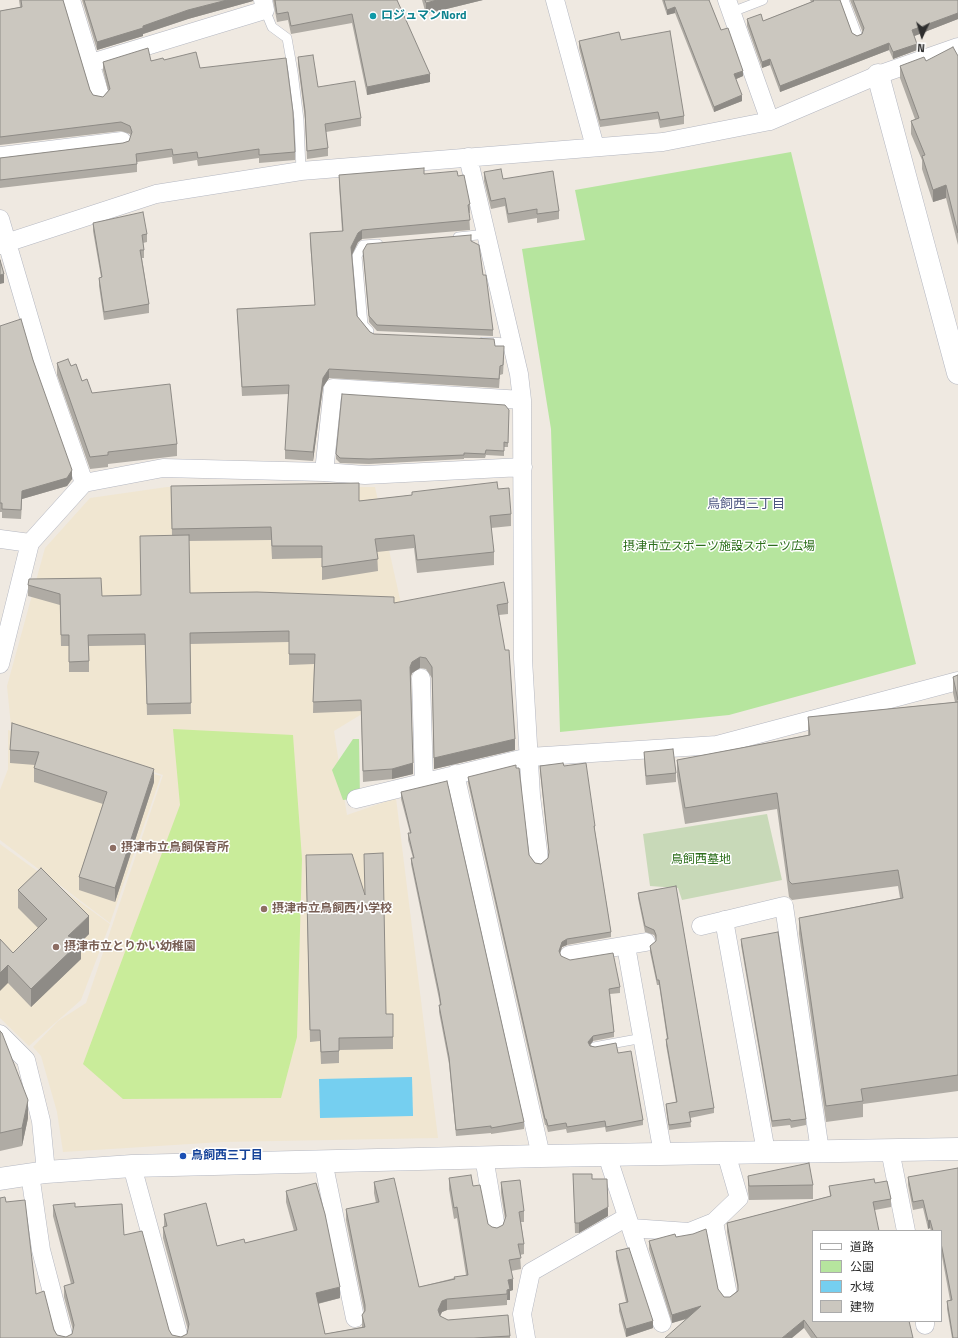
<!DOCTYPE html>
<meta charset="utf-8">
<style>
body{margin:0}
#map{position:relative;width:958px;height:1338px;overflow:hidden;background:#efe9e1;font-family:"Titillium Web","Noto Sans JP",sans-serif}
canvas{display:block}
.legend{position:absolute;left:812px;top:1230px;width:130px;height:92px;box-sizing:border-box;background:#fff;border:1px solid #ababab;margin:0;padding:5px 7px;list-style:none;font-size:12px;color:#2e2e2e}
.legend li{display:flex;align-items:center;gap:8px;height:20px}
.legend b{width:20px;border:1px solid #ababab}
.north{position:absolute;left:902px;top:16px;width:40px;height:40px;-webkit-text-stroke:3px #fff;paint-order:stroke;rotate:184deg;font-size:11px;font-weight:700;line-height:16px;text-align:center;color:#2e2e2e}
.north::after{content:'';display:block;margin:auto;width:14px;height:18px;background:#2e2e2e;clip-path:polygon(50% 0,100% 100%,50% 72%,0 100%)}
</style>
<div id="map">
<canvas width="958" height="1338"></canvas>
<ul class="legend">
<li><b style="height:5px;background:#fff"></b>道路</li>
<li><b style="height:11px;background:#b6e59e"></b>公園</li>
<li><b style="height:11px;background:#75cff0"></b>水域</li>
<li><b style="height:11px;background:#cbc7bf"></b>建物</li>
</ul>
<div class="north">N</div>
</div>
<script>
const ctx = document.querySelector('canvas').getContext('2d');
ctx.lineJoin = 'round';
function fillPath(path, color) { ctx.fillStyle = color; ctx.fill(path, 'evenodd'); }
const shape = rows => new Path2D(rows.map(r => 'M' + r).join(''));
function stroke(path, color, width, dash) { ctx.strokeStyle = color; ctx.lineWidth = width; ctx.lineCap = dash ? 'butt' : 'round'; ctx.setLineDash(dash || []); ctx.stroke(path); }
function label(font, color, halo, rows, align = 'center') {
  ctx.font = font + ' "Titillium Web","Noto Sans JP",sans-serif'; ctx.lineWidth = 3; ctx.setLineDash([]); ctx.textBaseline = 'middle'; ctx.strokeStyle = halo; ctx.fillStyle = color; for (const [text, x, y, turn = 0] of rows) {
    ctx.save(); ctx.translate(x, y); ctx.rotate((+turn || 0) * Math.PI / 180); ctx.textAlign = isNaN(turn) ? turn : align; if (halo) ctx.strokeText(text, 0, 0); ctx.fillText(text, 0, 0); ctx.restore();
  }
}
fillPath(shape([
 [167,487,375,487,408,635,406,687,334,731,347,815,396,798,438,1138,222,1142,63,1152,57,1112,41,1056,33,1047,58,1021,86,1003,163,775,11,726,7,686,45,548,90,498],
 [8,730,161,776,110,923,0,840,0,790,8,769],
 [0,844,110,924,81,1000,29,1046,0,1018]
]), '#f0e6d1');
fillPath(shape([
 [791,152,916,664,729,715,560,732,551,429,522,249,585,240,575,190],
 [353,739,359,739,360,798,343,800,332,770]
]), '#b6e59e');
fillPath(shape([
 [767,814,782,880,682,900,678,888,650,886,643,834]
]), '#c8d9b8');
fillPath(shape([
 [173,729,293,735,302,859,297,1037,281,1098,123,1099,83,1064,180,805]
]), '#c9ec9a');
fillPath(shape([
 [412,1077,413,1116,320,1118,319,1079]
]), '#75cff0');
const service = shape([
 [844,0,858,37],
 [265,10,272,27,287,38,293,72,299,120,301,171],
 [732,12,763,0],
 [458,237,487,234],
 [369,331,363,325,357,256,363,245,378,244],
 [483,342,512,343],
 [594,1047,643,1038]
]);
const minor = shape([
 [71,0,100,95],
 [555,0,595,147],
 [727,0,770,121],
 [91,63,265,10,263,0],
 [0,156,122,141],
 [468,157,519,374,522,400,523,659,531,796,539,859],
 [0,219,43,365,84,483],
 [0,245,156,194,301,171,663,142,770,121,878,75,958,47],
 [324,472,333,388,522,400],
 [0,539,30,543],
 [0,664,30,543,84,483,163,468,324,472,365,475,523,467],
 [421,678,424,781],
 [455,774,541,1156],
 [356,799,529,757,717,745,958,681],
 [724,920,766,1152],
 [701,926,784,906,820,1151],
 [626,946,663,1154],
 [569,955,646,942],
 [0,1034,26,1060,41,1121,46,1172],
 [890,1150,906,1231],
 [607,1155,662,1323],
 [484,1157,496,1228],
 [323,1161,355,1318],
 [132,1166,179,1338],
 [30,1174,41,1250,64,1338],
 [714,1222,728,1295],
 [631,1228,689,1232,714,1222,739,1198,726,1153],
 [925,1321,925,1325],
 [526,1338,522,1314,531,1272,627,1217]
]);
const tertiary = shape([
 [878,75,958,373],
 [0,1179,46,1172,132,1166,541,1156,958,1149]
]);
stroke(service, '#b4b7c1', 10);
stroke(minor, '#b4b7c1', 19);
stroke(tertiary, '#b4b7c1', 23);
stroke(service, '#fff', 9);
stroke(minor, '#fff', 18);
stroke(tertiary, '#fff', 22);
fillPath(shape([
 [19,0,63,0,90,90,93,95,103,97,108,91,103,70,103,62,164,60,200,68,295,152,295,160,259,163,259,158,198,166,197,160,173,164,172,157,137,162,137,172,0,188,0,158,123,143,129,141,131,136,130,134,121,131,0,145,0,11,20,7],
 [82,0,253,0,253,1,188,19,143,34,143,36,97,50],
 [273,0,397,0,430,82,367,95,352,23,291,34,288,20,277,22],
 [422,0,483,0,426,14],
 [662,0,709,0,721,30,743,76,736,79,742,101,714,112,675,13,667,15],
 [810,0,840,0,852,33,857,36,862,34,863,33,850,0,958,0,958,19,914,36,917,50,893,59,889,50,780,92,770,65,762,68,747,26,747,19,763,21,811,2],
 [621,40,684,116,684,124,660,128,658,119,600,127,579,48,579,41],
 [958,56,958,245,946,198,933,202,922,169,922,160,911,134,911,121,915,119,900,78,900,66,926,61],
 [298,57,318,87,361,118,361,126,326,132,328,148,328,156,307,159,305,119,298,65],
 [484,172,503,179,559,211,559,219,537,223,537,218,508,223,505,206,491,209,484,181],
 [424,174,458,176,470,204,470,213,469,213,470,230,362,239,358,242,352,255,357,316,370,332,374,334,495,346,504,357,503,374,500,375,499,388,329,378,323,387,313,461,285,459,285,450,289,394,242,396,237,309,315,305,310,242,310,233,342,231,339,184,339,175],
 [93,223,147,234,147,242,143,243,144,250,144,258,142,258,149,304,149,313,104,320,99,286,99,278,101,277,93,231],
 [471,241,483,275,493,330,493,336,377,331,369,322,363,251],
 [0,326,33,360,72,479,67,486,22,499,21,519,2,518,2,512,0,512],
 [57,363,71,366,92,393,177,444,177,456,108,464,108,467,90,469,57,375],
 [509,410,508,447,504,447,504,456,486,455,485,458,464,458,464,459,369,464,340,463,336,459,336,454],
 [171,486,359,501,412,495,412,492,498,489,511,514,511,526,491,528,494,552,494,565,417,573,414,548,377,552,378,571,322,580,322,558,272,559,271,540,189,541,190,593,394,603,508,603,508,614,499,615,515,750,434,769,432,678,426,669,420,668,412,673,411,677,413,774,392,779,363,782,361,711,313,713,314,664,289,665,289,642,190,644,191,714,147,715,145,645,89,646,89,672,69,672,69,646,61,646,60,605,28,596,28,585,102,596,141,595,172,536],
 [958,675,958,1091,863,1104,863,1117,826,1122,799,934,799,918,900,898,898,886,792,900,789,897,777,809,685,824,677,776,677,760,808,735,808,717,955,702,953,693,953,677],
 [12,723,154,782,115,902,79,890,79,877,103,804,34,782,34,768,35,765,10,763,10,750],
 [644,752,676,773,676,782,646,785,644,761],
 [540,766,564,766,595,826,595,831,611,932,611,937,567,945,562,947,560,953,561,956,620,987,620,993,610,994,614,1032,614,1037,593,1041,590,1045,595,1047,618,1053,643,1120,643,1125,606,1132,605,1127,567,1133,566,1129,548,1132,546,1125,545,1125,468,783,468,777,535,863,541,864,548,858,549,854,540,771],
 [401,792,524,1122,524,1129,491,1134,491,1133,456,1136,449,1064,439,1012,439,1005,440,1005,439,999,411,864,411,858,413,858,408,840,408,833,410,833,401,799],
 [306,866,386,1014,393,1014,393,1049,339,1050,339,1063,321,1064,320,1041,310,1042],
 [676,886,714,1108,714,1113,690,1118,691,1127,669,1130,666,1109,666,1104,676,1102,666,1045,666,1039,667,1039,659,985,657,985,650,952,650,946,656,941,656,939,654,935,645,932,638,898,638,893],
 [18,890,89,934,81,942,81,959,31,1007,8,983,0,939,13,953,38,928,18,908],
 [741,939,806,1119,806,1125,791,1128,790,1125,772,1127,741,945],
 [0,1031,28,1118,22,1146,0,1151],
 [958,1169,958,1338,952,1338,947,1309,947,1301,950,1300,941,1251,941,1231,931,1231,930,1228,928,1229,923,1208,913,1210,908,1185,908,1177],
 [573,1174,592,1179,608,1216,579,1233,575,1233],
 [748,1176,813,1185,813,1199,749,1200,748,1190],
 [449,1178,473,1186,488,1224,492,1227,497,1228,503,1225,505,1219,501,1193,501,1182,524,1211,524,1222,521,1222,524,1244,524,1254,520,1255,521,1269,511,1271,513,1290,510,1291,510,1300,507,1300,507,1305,447,1310,442,1312,440,1316,448,1320,508,1315,510,1338,0,1338,6,1202,36,1294,57,1335,66,1337,72,1334,73,1330,64,1297,64,1286,71,1284,53,1216,53,1205,75,1207,124,1235,169,1330,172,1335,181,1337,187,1334,188,1330,163,1238,163,1227,164,1227,164,1214,217,1246,245,1243,294,1231,286,1202,286,1191,340,1298,318,1304,325,1334,362,1327,362,1315,364,1311,346,1220,346,1209,376,1203,374,1193,374,1182,419,1287,466,1275,457,1218,454,1219,449,1189],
 [875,1183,891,1199,891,1207,875,1210,813,1231,913,1338,811,1338,804,1328,687,1319,672,1323,649,1249,649,1241,676,1237,724,1297,730,1297,738,1290,727,1232,727,1223,830,1196,829,1186],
 [616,1251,653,1328,626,1337,619,1311,619,1304,626,1302,616,1258]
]), '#afaba4');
fillPath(shape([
 [227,0,253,0,253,1,188,19,143,34,143,36,97,50,97,42,188,10],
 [437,0,483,0,426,14,426,3],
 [675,7,675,13,667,15,667,10],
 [958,13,958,19,912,37,912,30],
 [889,43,889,50,780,92,780,86],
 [917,44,917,50,893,59,893,52],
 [770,59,770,65,762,68,762,62],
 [743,71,743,76,734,80,734,74],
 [430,74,430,82,367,95,367,87],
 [742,95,742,101,714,112,714,107],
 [946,185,946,198,933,202,933,190],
 [362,230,362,239,358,242,351,257,351,247,358,233],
 [4,274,4,283,0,284,0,275],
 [329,369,329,378,323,387,313,461,313,452,323,378],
 [72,470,72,479,67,486,22,499,21,519,22,491],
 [420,657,420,668,412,673,410,678,410,667,412,662],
 [515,739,515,750,434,769,434,758],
 [413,763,413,774,392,779,392,769],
 [154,769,154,782,115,902,115,888],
 [89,916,89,934,81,942,81,959,31,1007,31,989,68,936],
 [567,939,567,945,562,947,559,956,559,951,562,942],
 [8,965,8,983,0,991,0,973],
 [593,1036,593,1041,588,1048,588,1042],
 [28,1100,28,1118,22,1146,22,1128],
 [608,1207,608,1216,579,1233,579,1223],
 [930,1220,930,1228,928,1229,928,1221],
 [513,1279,513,1290,510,1291,510,1300,507,1300,508,1280],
 [340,1287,340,1298,316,1304,316,1293],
 [447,1299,447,1310,442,1312,438,1320,438,1310,442,1301],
 [701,1306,701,1314,672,1323,672,1315],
 [804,1320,804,1328,792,1338,782,1338],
 [653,1321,653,1328,626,1337,626,1329]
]), '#8e8b86');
const building = shape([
 [21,0,63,0,90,90,93,95,103,97,110,89,103,62,148,48,151,61,163,58,164,60,196,52,200,68,286,58,293,112,295,152,259,155,259,149,198,158,197,152,173,155,172,149,136,154,137,164,0,180,0,158,123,143,129,141,132,132,130,126,121,122,0,137,0,11,22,7,21,0],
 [84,0,227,0,188,10,143,26,143,28,97,42,84,0],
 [275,0,397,0,430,74,367,87,352,14,291,26,288,12,277,14,275,0],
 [425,0,437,0,426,3,425,0],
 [664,0,709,0,721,30,728,28,743,71,734,74,742,95,714,107,675,7,667,10,664,0],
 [813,0,840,0,852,33,857,36,862,34,864,28,853,0,958,0,958,13,912,30,917,44,893,52,889,43,780,86,770,59,762,62,747,19,761,14,763,21,814,1,813,0],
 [670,31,684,116,660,120,658,112,600,120,579,41,619,32,621,40,670,31],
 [953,47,958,56,958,233,946,185,933,190,922,156,925,155,911,121,919,118,900,66,924,57,926,61,953,47],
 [313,55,318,87,355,81,361,118,325,124,328,148,307,151,305,111,298,57,313,55],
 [424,168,424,174,457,171,458,176,464,175,470,204,468,205,470,220,362,230,358,233,351,247,357,316,370,332,374,334,494,339,495,346,504,346,504,348,503,365,500,366,499,379,329,369,323,378,313,452,285,450,289,385,242,387,237,309,315,305,310,233,343,231,339,175,424,168],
 [501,169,503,179,553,171,559,211,537,214,537,209,508,214,505,198,491,201,484,172,501,169],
 [143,212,147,234,142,235,144,250,140,250,149,304,104,312,99,278,102,277,93,223,143,212],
 [471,235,471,241,479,245,483,275,486,275,493,330,377,325,369,316,363,251,367,244,471,235],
 [0,260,4,274,0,275,0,260],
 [21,319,33,360,72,470,67,478,22,491,21,510,2,509,2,503,0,503,0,326,21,319],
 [68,359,71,366,76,364,82,381,87,379,92,393,170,384,177,444,108,452,108,455,90,457,57,363,68,359],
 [342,394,505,405,509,410,508,443,504,442,504,451,486,450,485,454,464,453,464,455,369,459,340,458,336,454,342,394],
 [497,482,498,489,509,488,511,514,490,516,494,552,417,560,414,535,375,539,378,559,322,567,322,546,272,546,271,527,172,529,171,486,359,483,359,501,412,495,412,492,497,482],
 [189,535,190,593,257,592,394,597,394,603,504,582,508,603,497,605,505,650,509,650,515,739,434,758,432,667,426,658,420,657,412,662,410,667,413,763,392,769,363,771,361,700,313,702,315,654,289,654,289,631,190,633,191,703,147,704,145,634,88,635,89,661,69,662,69,635,61,635,60,594,28,585,29,579,101,578,102,596,141,595,140,536,189,535],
 [958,675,958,700,953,677,958,675],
 [958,702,958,1075,861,1089,863,1101,826,1106,799,918,903,898,898,870,792,884,789,881,777,793,685,808,677,760,810,735,808,717,958,702],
 [12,723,154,769,115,888,79,877,107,792,34,768,39,752,10,750,12,723],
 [673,749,676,773,646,776,644,752,673,749],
 [563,763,564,766,586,763,595,826,594,826,611,932,567,939,562,942,559,951,561,956,570,960,613,953,620,987,609,989,614,1032,593,1036,588,1042,590,1046,595,1047,616,1043,618,1053,631,1051,643,1120,606,1127,605,1121,567,1127,566,1123,548,1126,546,1119,545,1119,468,777,516,765,516,768,519,768,529,855,535,863,541,864,548,858,549,852,540,766,563,763],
 [447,781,524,1122,491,1128,491,1126,456,1130,449,1057,439,1005,441,1005,439,992,411,858,414,858,408,833,411,833,401,792,447,781],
 [383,853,386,1014,393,1014,393,1037,339,1038,339,1051,321,1052,320,1030,310,1030,306,855,352,854,365,895,364,854,383,853],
 [41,868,89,916,68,936,81,941,31,989,8,965,0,973,0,939,13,953,47,919,18,890,41,868],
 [676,886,714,1108,689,1112,691,1122,669,1125,666,1104,677,1102,666,1039,668,1039,659,980,657,980,650,946,656,941,656,935,654,930,645,926,638,893,676,886],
 [778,932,806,1119,791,1121,790,1119,772,1121,741,939,778,932],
 [0,1031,2,1033,28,1100,22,1128,0,1133,0,1031],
 [809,1163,813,1185,749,1186,748,1176,809,1163],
 [958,1168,958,1338,953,1338,947,1301,952,1300,941,1243,941,1231,933,1231,930,1220,928,1221,923,1200,913,1202,908,1177,958,1168],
 [573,1174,592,1174,592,1179,607,1179,608,1207,579,1223,575,1223,573,1174],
 [471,1175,473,1186,480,1185,488,1224,492,1227,497,1228,503,1225,506,1216,501,1182,520,1180,524,1211,519,1212,524,1244,518,1244,521,1258,509,1260,513,1279,508,1280,510,1289,507,1290,507,1294,447,1299,442,1301,438,1310,440,1316,448,1320,508,1315,510,1336,474,1338,0,1338,0,1198,5,1197,6,1202,25,1200,36,1294,44,1291,54,1330,57,1335,66,1337,72,1334,74,1325,64,1286,74,1283,53,1205,75,1203,75,1207,122,1204,124,1235,142,1231,169,1330,172,1335,181,1337,187,1334,189,1324,163,1227,167,1226,164,1214,206,1203,217,1246,244,1239,245,1243,297,1230,286,1191,316,1183,325,1214,340,1287,316,1293,325,1334,365,1327,362,1315,365,1311,365,1305,346,1209,379,1202,374,1182,394,1178,419,1287,455,1279,454,1277,468,1275,457,1207,454,1208,449,1178,471,1175],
 [874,1179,875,1183,887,1181,891,1199,873,1202,879,1231,813,1231,813,1321,909,1321,913,1338,817,1338,804,1320,782,1338,665,1338,701,1306,672,1315,649,1241,675,1234,676,1237,693,1234,706,1229,718,1289,724,1297,730,1297,738,1291,738,1285,727,1223,831,1196,829,1186,874,1179],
 [629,1248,653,1321,626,1329,619,1304,628,1302,616,1251,629,1248]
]);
fillPath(building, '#cbc7bf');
stroke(building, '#8e8b86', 1);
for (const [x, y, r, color] of [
 [373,16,4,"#0f9aa8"],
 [113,848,4,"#8d6e63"],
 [264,909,4,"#8d6e63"],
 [56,947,4,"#8d6e63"],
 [183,1156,4,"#1a4fb4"]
]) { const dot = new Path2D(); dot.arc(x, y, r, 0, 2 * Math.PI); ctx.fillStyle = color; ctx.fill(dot); stroke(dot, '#fff', 1.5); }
label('bold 12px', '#0d838f', '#fff', [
 ["ロジュマンNord",381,16]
], 'left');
label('12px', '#2c6e1b', '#fff', [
 ["摂津市立スポーツ施設スポーツ広場",719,547],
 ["鳥飼西墓地",701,860]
]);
label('bold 12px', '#785e54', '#fff', [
 ["摂津市立鳥飼保育所",121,848],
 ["摂津市立鳥飼西小学校",272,909],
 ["摂津市立とりかい幼稚園",64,947]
], 'left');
label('bold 12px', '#164399', '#fff', [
 ["鳥飼西三丁目",191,1156]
], 'left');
label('13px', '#4d5680', '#fff', [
 ["鳥飼西三丁目",746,505]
]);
</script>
